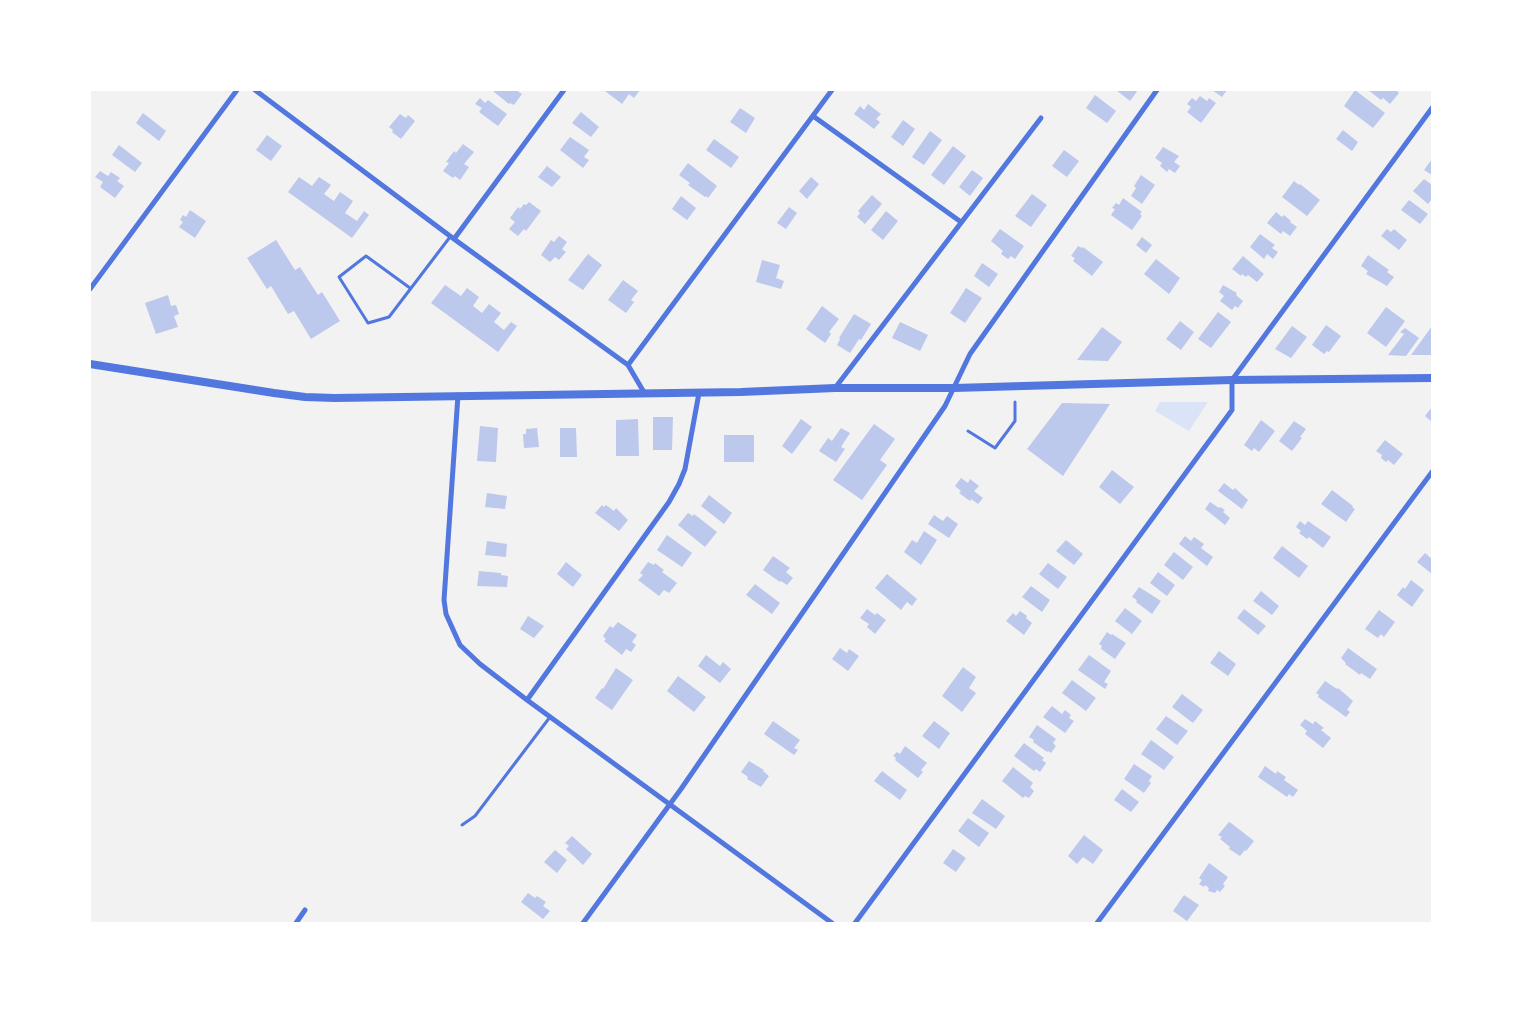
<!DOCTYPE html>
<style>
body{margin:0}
#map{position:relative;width:1522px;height:1013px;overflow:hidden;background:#f2f2f2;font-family:"Sofia Sans Condensed",sans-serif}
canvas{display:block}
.frame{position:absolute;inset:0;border:91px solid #fff;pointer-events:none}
</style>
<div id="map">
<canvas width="1522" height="1013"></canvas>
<div class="frame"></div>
</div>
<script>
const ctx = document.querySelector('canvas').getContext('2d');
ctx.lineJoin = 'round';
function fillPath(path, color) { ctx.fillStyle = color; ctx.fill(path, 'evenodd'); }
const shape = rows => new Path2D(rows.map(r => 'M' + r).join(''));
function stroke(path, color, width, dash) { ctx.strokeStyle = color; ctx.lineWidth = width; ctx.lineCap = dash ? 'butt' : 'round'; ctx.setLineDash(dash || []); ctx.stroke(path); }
fillPath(shape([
 [1160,402,1208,402,1189,431,1155,411]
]), '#dbe4f7');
fillPath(shape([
 [495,90,516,90,522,94,514,105,510,103,509,104,494,92],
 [606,90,640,90,634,98,629,94,622,104,605,91],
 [1116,90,1138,90,1130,101],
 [1212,90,1227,90,1222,97],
 [1355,90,1385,113,1373,128,1344,106],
 [1368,90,1396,90,1399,93,1390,104,1383,98,1381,100],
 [1095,95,1116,111,1107,123,1086,108],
 [1200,96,1207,101,1209,98,1216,103,1201,123,1187,112,1191,107,1187,104,1192,98,1196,101],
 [480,98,485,103,488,100,507,114,498,126,479,112,482,108,475,104],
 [868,104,881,114,876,119,880,122,874,129,854,114,860,106,864,110],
 [740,108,755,118,746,133,730,122],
 [581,112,599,127,591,137,572,123],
 [143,113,166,131,159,141,136,123],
 [400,114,406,118,408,115,415,121,401,139,392,132,393,130,389,127],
 [903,120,915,129,903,146,891,137],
 [1343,130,1358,142,1352,151,1336,139],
 [930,131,942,140,924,165,912,157],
 [267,135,282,146,271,161,256,150],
 [570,137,589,150,584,157,589,160,583,168,560,150],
 [714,139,739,157,731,168,706,150],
 [463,144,474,152,464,164,469,167,460,180,455,176,453,178,443,171,449,163,446,162,454,151,456,153],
 [119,145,142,163,135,172,112,155],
 [953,146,966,156,944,185,931,175],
 [1163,147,1179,156,1174,162,1180,166,1175,173,1169,169,1167,172,1160,166,1162,163,1155,158],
 [1064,150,1079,161,1067,177,1052,166],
 [1432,159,1432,175,1424,170],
 [688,163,717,186,708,198,706,196,705,197,688,185,690,183,679,175],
 [547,166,561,177,552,187,538,177],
 [972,170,983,178,970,196,959,187],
 [100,171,108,176,111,172,120,178,117,181,124,186,115,198,100,187,103,182,95,177],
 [1141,175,1155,185,1142,204,1131,196,1136,188,1134,186],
 [299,177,312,186,319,177,331,185,324,194,334,201,340,192,353,201,345,213,357,221,364,211,369,215,352,238,288,192],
 [811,177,819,184,807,199,799,191],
 [1424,179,1432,185,1432,199,1428,204,1413,191],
 [1294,181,1299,185,1300,184,1320,200,1307,216,1282,197],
 [1032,194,1047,205,1031,227,1015,216],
 [872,195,882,204,865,224,857,217,860,213,858,211],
 [681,196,696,208,687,220,672,209],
 [1123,198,1142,212,1140,214,1142,216,1132,230,1111,215,1115,209,1112,208,1116,203,1119,205],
 [1409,200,1428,214,1420,224,1401,210],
 [529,202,541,211,526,231,524,229,518,236,509,229,515,222,510,218,518,207,520,209,524,204,526,205],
 [789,207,797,213,786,229,777,223],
 [190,210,206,221,195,238,179,227,183,222,180,220,183,215,186,217],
 [886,211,898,221,883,240,871,230],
 [1276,212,1282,217,1284,215,1291,221,1290,222,1297,227,1290,236,1283,231,1281,234,1267,223],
 [1000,229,1024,246,1015,259,1011,256,1008,259,1001,254,1003,251,991,241],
 [1387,229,1391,232,1394,229,1407,240,1399,250,1381,236],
 [1260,234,1275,245,1272,248,1278,252,1273,259,1267,254,1264,259,1250,247],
 [559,236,567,242,562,249,566,252,559,260,555,257,550,262,541,255,551,240,554,242],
 [1142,237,1152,245,1146,253,1136,245],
 [276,240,295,270,300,267,318,295,322,292,340,321,311,339,294,311,288,314,271,286,267,289,247,258],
 [1078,246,1082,248,1083,247,1103,262,1092,276,1073,261,1075,258,1071,256],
 [588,254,602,265,583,290,568,280],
 [1368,255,1389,270,1387,272,1394,277,1387,286,1366,274,1368,271,1361,266],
 [1243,256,1264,274,1257,282,1248,275,1246,277,1242,274,1241,276,1232,269],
 [1156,259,1180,278,1169,294,1144,274],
 [762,260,780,265,776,278,784,281,781,289,756,282],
 [982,263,998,274,989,287,974,276],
 [623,280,638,291,631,300,634,302,626,313,608,300],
 [445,285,461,296,467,288,479,297,473,306,482,313,489,304,501,313,494,322,504,330,511,322,517,326,498,352,431,303],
 [1223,285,1237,293,1236,295,1243,301,1238,308,1235,306,1232,310,1220,301,1224,296,1219,292],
 [966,288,982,298,965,323,950,313],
 [168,295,171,306,176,305,179,314,174,316,178,327,156,334,145,303],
 [822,306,839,319,829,332,831,334,825,343,806,329],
 [1386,307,1405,321,1386,347,1367,333],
 [1218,312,1231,322,1211,348,1198,339],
 [854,314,871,324,861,340,859,339,850,353,837,345,840,339,839,338],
 [1180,321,1194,332,1181,350,1166,339],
 [900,322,928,335,920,351,892,338],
 [1326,325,1341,336,1329,352,1327,351,1324,354,1312,345],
 [1292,326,1307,337,1291,358,1275,349],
 [1432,326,1432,355,1411,355],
 [1102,327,1122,342,1108,361,1077,360],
 [1405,328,1419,338,1406,356,1388,355,1404,334,1400,332],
 [1062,403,1110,404,1063,476,1027,449],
 [1432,407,1432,422,1425,416],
 [653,417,673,417,672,450,653,450],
 [638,419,639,456,616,456,616,420],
 [801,419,812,427,792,454,782,446],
 [1261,420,1275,431,1259,452,1254,448,1252,451,1244,445],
 [1294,421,1306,429,1300,437,1302,438,1292,451,1279,441],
 [874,424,895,439,880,460,887,465,862,500,833,480],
 [480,426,498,428,496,462,477,461],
 [537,428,539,447,524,448,523,434,526,434,526,429],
 [560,428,576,428,577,457,560,457],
 [841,428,850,433,841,447,845,449,836,462,819,451,828,438,832,441],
 [724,435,754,435,754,462,724,462],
 [1385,440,1403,454,1394,465,1388,460,1386,462,1381,458,1382,455,1376,451],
 [1112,470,1134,487,1120,504,1099,487],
 [961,478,968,483,970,479,979,486,974,491,983,498,978,504,971,499,970,501,959,493,961,491,955,486],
 [1224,483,1233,490,1235,488,1248,500,1242,509,1218,491],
 [1332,490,1353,506,1352,507,1355,509,1346,522,1321,504],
 [487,493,507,496,505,509,485,507],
 [709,495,732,513,724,524,701,506],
 [1210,502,1219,508,1220,507,1225,510,1223,512,1230,518,1225,525,1205,509],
 [602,505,604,507,606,505,614,511,616,508,628,520,619,531,595,513],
 [688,513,693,516,694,514,717,532,705,547,678,525],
 [934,515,943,521,947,516,958,524,949,538,928,524],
 [1300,521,1305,525,1308,521,1331,537,1323,548,1309,537,1307,539,1299,533,1301,531,1296,527],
 [924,531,937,540,921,565,904,552,912,540,917,543],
 [667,535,692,553,682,567,657,550],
 [1185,536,1191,541,1194,537,1204,544,1201,548,1213,557,1207,566,1179,544],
 [1066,540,1083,554,1074,565,1056,551],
 [487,541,507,544,506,557,485,555],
 [1282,546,1308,566,1299,578,1273,558],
 [1174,552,1193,567,1183,580,1164,565],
 [1425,553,1432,559,1432,574,1417,562],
 [773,556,790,568,786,572,793,578,787,585,781,581,780,582,763,570],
 [566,562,582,575,573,587,557,574],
 [648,562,654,565,655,563,664,570,662,572,677,583,669,593,664,590,659,596,638,580,643,575,640,573],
 [1048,563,1067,577,1058,589,1039,574],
 [479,571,501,573,501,575,508,576,507,587,477,586],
 [1158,572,1175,585,1167,596,1150,583],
 [887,574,917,599,912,606,907,602,901,610,875,588],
 [1411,580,1424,590,1412,607,1397,595,1403,587,1405,589],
 [755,584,780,603,772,614,746,595],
 [1031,586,1050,600,1042,612,1022,597],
 [1139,587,1161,601,1152,614,1136,602,1137,600,1132,597],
 [1261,591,1279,606,1272,615,1253,601],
 [1125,608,1142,621,1132,634,1115,621],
 [867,609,875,615,877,613,886,620,875,634,867,627,869,624,860,618],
 [1244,609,1266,626,1258,635,1237,618],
 [1379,610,1395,622,1384,637,1381,634,1378,638,1365,629],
 [1020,611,1027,616,1026,618,1032,623,1024,635,1006,621,1013,613,1016,616],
 [528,616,544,626,534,638,520,629],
 [618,622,637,635,632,642,636,645,631,652,626,649,622,655,604,641,606,639,603,636,610,626,613,628],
 [1107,632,1111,635,1112,634,1126,643,1115,659,1101,649,1102,646,1099,644],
 [840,648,847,653,849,649,859,656,848,671,832,659],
 [1348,648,1377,669,1370,679,1361,673,1360,675,1345,664,1346,663,1341,658],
 [1219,651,1236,664,1228,676,1210,663],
 [706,655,720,666,723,662,731,669,720,683,698,666],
 [1089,655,1111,671,1104,682,1108,684,1105,689,1078,670],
 [963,667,976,677,969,688,976,693,962,712,942,696],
 [616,668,633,680,612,710,595,698,602,688,603,689],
 [678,676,706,697,694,712,667,691],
 [1072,680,1096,698,1086,711,1062,693],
 [1325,681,1337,689,1338,688,1353,701,1347,710,1350,712,1346,717,1318,697,1319,695,1316,693],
 [1182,694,1203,710,1193,723,1172,707],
 [1052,706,1062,714,1065,710,1071,715,1069,718,1074,721,1065,733,1043,717],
 [1166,716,1188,731,1177,745,1156,729],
 [1305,719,1313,724,1315,721,1324,728,1321,730,1331,738,1323,748,1305,734,1307,731,1300,725],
 [773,721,800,740,794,748,798,750,794,755,764,734],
 [934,721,950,733,939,749,922,736],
 [1037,725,1056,739,1053,743,1056,746,1051,753,1048,751,1047,752,1033,742,1034,740,1029,737],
 [1151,740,1174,757,1164,770,1141,754],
 [1024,743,1044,758,1042,760,1046,763,1040,772,1036,769,1034,771,1014,756],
 [905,746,927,763,921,770,923,772,918,778,895,760,896,758,893,756,897,752,900,754],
 [749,761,764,770,763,771,769,776,761,787,747,779,748,777,741,772],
 [1134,764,1152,776,1149,781,1151,783,1144,793,1124,779],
 [1265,766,1276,774,1277,771,1286,777,1284,780,1298,790,1293,797,1289,794,1287,797,1258,777],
 [1013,767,1033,783,1030,787,1034,791,1029,798,1025,796,1023,798,1002,781],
 [882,771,907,790,900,800,874,781],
 [1122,789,1139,802,1131,812,1114,800],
 [982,799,1005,816,996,829,972,813],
 [968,818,989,833,979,847,958,831],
 [1229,822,1231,823,1254,841,1246,851,1245,850,1240,856,1229,849,1230,847,1220,839,1222,837,1218,835],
 [1084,835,1103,850,1093,864,1083,857,1077,864,1068,856],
 [572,836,592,854,583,865,566,849,569,846,565,843],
 [953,849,966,858,956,872,943,863],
 [555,850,567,860,557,873,544,862],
 [1209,863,1228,877,1223,884,1225,886,1220,892,1217,890,1215,893,1208,891,1209,888,1205,885,1204,887,1199,884,1202,880,1199,878],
 [528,893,535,898,537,896,546,902,543,906,550,911,543,919,521,902],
 [1184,895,1199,905,1187,921,1173,911]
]), '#bdc9ec');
stroke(shape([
 [410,288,366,256,339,277,368,323,389,317,450,237],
 [968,431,995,448,1015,421,1015,402],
 [462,825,475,816,550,717]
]), '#5277de', 3);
stroke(shape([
 [255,90,454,239,628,365,645,394],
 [813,116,961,222],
 [454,239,564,90],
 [90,289,237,90],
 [628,365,832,90],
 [835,388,1041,118],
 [458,395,444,600,446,614,460,645,480,664,527,700,832,923],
 [527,700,669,502,679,484,685,469,699,393],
 [296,923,305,910],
 [583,923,681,789,945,406,970,354,1157,90],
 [855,923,1232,410,1232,380,1432,108],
 [1097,923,1432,472]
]), '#5277de', 5);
stroke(shape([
 [90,364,274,393,305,397,335,398,741,392,835,388,954,388,1232,380,1432,378]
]), '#5277de', 8);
</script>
